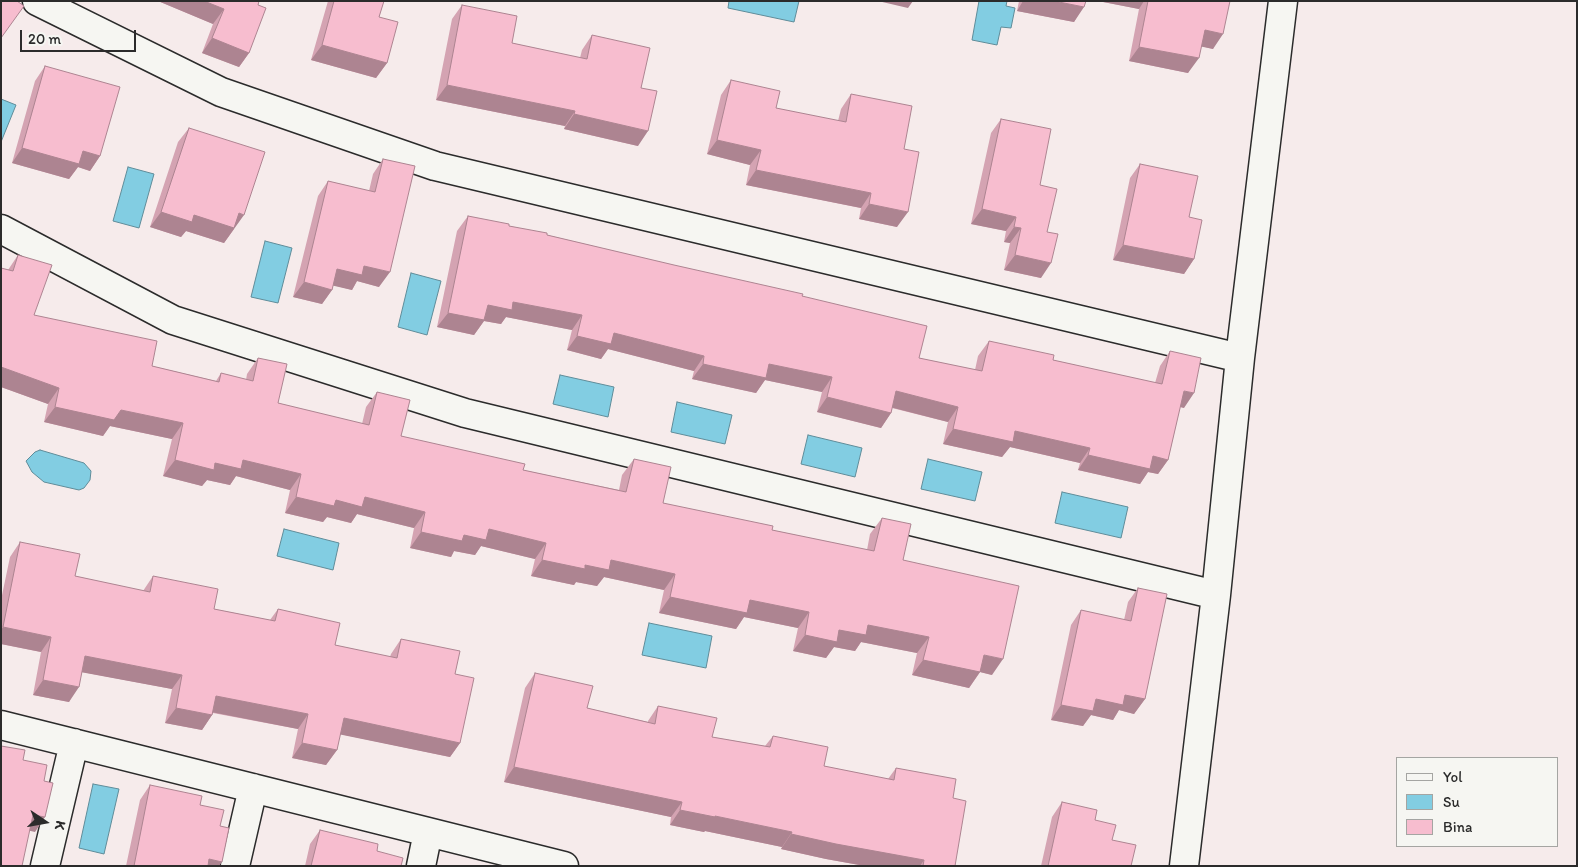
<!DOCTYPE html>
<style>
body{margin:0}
#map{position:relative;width:1578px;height:867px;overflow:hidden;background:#f6ebeb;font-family:Itim,sans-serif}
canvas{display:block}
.frame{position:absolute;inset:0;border:2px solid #2b2b2b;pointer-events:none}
.legend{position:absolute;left:1396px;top:757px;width:162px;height:90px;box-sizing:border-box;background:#f6f6f2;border:1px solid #a5a5a2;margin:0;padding:6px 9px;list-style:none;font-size:15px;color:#2b2b2b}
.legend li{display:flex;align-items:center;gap:10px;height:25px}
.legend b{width:25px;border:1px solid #a5a5a2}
.north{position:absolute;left:20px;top:797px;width:50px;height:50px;-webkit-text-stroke:4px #f6f6f2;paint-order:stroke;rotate:102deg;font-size:14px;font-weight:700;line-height:20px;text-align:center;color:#2b2b2b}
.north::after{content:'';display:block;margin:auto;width:18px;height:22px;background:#2b2b2b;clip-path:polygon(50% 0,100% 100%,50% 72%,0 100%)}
.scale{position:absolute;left:20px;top:30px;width:116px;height:22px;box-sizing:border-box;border:2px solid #2b2b2b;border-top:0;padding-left:6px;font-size:15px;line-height:18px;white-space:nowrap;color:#2b2b2b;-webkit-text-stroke:4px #f6f6f2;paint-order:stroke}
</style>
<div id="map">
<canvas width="1578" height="867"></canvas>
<div class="frame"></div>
<ul class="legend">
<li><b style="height:6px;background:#f6f6f2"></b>Yol</li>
<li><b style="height:14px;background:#82cde2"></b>Su</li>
<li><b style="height:14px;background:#f7bdcf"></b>Bina</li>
</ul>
<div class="north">K</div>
<div class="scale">20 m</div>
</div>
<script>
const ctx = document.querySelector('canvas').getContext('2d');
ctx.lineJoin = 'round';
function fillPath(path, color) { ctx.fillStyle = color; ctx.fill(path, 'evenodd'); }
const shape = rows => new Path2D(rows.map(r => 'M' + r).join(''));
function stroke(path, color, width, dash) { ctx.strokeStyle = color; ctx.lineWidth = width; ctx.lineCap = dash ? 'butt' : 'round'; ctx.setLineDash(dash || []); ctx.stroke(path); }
const water = shape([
 [729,1,799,1,794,22,728,8,729,1],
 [979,1,1007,1,1006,6,1015,8,1011,28,1001,27,997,45,972,40,979,1],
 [1,99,16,105,1,142,1,99],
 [128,167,154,174,139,228,113,221,128,167],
 [265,241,292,248,278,303,251,297,265,241],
 [411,273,441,281,427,335,398,327,411,273],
 [560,375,614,387,608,417,553,404,560,375],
 [677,402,732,415,725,444,671,432,677,402],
 [808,435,862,448,855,477,801,464,808,435],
 [40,450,84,463,91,471,90,480,84,488,79,490,44,482,32,472,26,461,35,452,40,450],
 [928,459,982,472,975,501,921,489,928,459],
 [1062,492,1128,507,1121,538,1055,523,1062,492],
 [284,529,339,543,333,570,277,556,284,529],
 [649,623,712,636,706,668,642,655,649,623],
 [93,784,119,789,104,854,79,848,93,784]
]);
fillPath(water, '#82cde2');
stroke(water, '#5f8c99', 1);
const minor = shape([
 [37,1,221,92,435,166,1240,358],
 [1,229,173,320,465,413,1216,595],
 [1,725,564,866],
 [45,866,74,743],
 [235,866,253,788],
 [421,866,428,832],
 [1184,866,1216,595,1240,358,1283,1]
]);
stroke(minor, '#2b2b2b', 31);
stroke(minor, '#f6f6f2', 28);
fillPath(shape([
 [158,1,259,1,258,5,249,53,239,67,202,53,213,24],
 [328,1,384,1,379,17,387,63,376,78,311,60],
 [1019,1,1086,1,1074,22,1017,11],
 [1098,1,1230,1,1213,49,1201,46,1188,73,1129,61,1139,9],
 [462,5,512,43,580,58,582,50,592,35,641,88,638,146,564,129,565,126,436,100,452,19],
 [45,66,100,156,90,171,78,167,69,179,12,163,35,81],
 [731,80,776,108,838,121,841,109,851,94,904,149,897,227,859,219,861,208,746,185,750,165,707,154,721,95],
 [1001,119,1040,185,1047,232,1041,278,1004,270,1010,243,1004,242,1006,231,971,224,991,133],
 [189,128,234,229,224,243,186,231,181,237,150,227,178,142],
 [383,159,379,287,357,281,352,290,333,285,332,290,322,304,293,297,318,196,328,181,369,191,373,174],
 [1140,164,1189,217,1194,259,1184,274,1113,260,1130,178],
 [468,216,802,296,919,358,975,370,978,356,989,341,1053,360,1155,383,1160,366,1170,351,1184,408,1180,407,1168,460,1158,474,1148,472,1140,484,1078,470,1080,463,1010,447,1002,457,943,444,948,422,892,408,891,413,881,428,817,412,822,392,765,380,756,393,692,379,694,371,608,349,601,359,567,350,572,330,506,317,501,324,484,321,474,335,437,327,457,231],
 [18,255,34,315,152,366,216,381,221,373,246,380,247,374,258,358,278,403,362,424,366,407,377,392,401,436,523,470,619,490,622,475,634,459,663,503,772,530,867,550,870,534,882,518,903,560,992,675,980,672,969,688,912,675,917,653,861,642,855,651,834,647,826,658,793,651,798,628,744,617,736,629,659,613,664,590,604,577,597,586,576,582,574,585,531,576,535,559,481,546,475,555,454,551,451,557,410,548,414,528,357,514,351,523,327,517,323,522,285,513,290,490,236,476,230,485,207,480,202,486,163,476,172,439,110,426,103,436,44,422,48,404,1,387,1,268,8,270],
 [20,542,75,576,143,591,153,576,214,609,270,620,278,609,335,645,390,657,391,654,401,639,455,674,460,743,450,757,340,734,337,750,326,765,292,758,298,729,213,713,212,715,202,730,165,723,172,689,82,672,69,702,33,695,41,652,1,644,1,600,10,557],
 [1138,588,1145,699,1134,714,1119,710,1113,720,1091,715,1083,726,1051,720,1071,625,1081,610,1124,620,1128,602],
 [535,673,587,708,648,722,648,721,658,706,712,737,765,746,773,736,824,766,888,779,896,768,953,798,955,866,865,866,826,859,781,849,782,847,705,831,704,832,670,825,671,817,504,782,525,688],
 [150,785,200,805,220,826,219,866,126,866,140,800],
 [1062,802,1095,820,1112,840,1131,866,1041,866,1052,817],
 [320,830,377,851,401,866,305,866,310,844]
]), '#d4a3b2');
fillPath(shape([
 [158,1,204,1,224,9,213,24],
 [878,1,913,1,908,8],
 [1023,1,1054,1,1084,7,1074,22,1017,11],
 [1098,1,1144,1,1139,9],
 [1205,30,1223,34,1213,49,1194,45],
 [212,38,249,53,239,67,202,53],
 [322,45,387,63,376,78,311,60],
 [1139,47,1199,58,1188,73,1129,61],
 [447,85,575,111,565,126,436,100],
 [574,114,648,131,638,146,564,129],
 [717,140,761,150,750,165,707,154],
 [22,148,83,151,100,156,90,171,78,167,69,179,12,163],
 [756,170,871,193,861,208,746,185],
 [869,204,908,212,897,227,859,219],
 [982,209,1016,217,1006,231,971,224],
 [161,212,239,213,244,215,224,243,186,231,181,237,150,227],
 [1014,227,1021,228,1010,243,1004,242],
 [1123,245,1194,259,1184,274,1113,260],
 [1015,255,1051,263,1041,278,1004,270],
 [364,266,390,272,379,287,357,281,352,290,326,284,337,269],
 [304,282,332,290,322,304,293,297],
 [513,302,582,315,572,330,506,317,501,324,484,321,474,335,437,327,448,313,488,305],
 [614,333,704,356,694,371,608,349,601,359,567,350,577,336],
 [703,364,769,364,832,377,822,392,765,380,756,393,692,379],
 [1,367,59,388,48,404,1,387],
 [896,391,958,407,948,422,886,406],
 [1184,391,1194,393,1184,408,1174,405],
 [827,397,891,413,881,428,817,412],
 [55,407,121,410,183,423,172,439,110,426,103,436,44,422],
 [953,429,1015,431,1090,448,1080,463,1010,447,1002,457,943,444],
 [1088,455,1153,456,1168,460,1158,474,1148,472,1140,484,1078,470],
 [175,460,215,463,243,460,301,474,290,490,236,476,230,485,207,480,202,486,163,476],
 [296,497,336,500,365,497,425,512,414,528,357,514,351,523,327,517,323,522,285,513],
 [489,529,546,543,535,559,481,546,475,555,454,551,451,557,410,548,421,532],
 [542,560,611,560,675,574,664,590,604,577,597,586,576,582,574,585,531,576],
 [670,597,750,600,809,612,798,628,744,617,736,629,659,613],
 [868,625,929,637,917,653,861,642,855,651,834,647,826,658,793,651,805,635],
 [3,627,51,637,41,652,1,644,1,630],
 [984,655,1003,659,992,675,980,672,969,688,912,675,923,660],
 [85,656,182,675,172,689,75,671],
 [43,680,79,687,69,702,33,695],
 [1125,695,1145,699,1134,714,1119,710,1113,720,1091,715,1083,726,1051,720,1061,705],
 [216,696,308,714,298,729,206,711],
 [176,708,212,715,202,730,165,723],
 [344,718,460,743,450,757,333,733],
 [302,743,337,750,326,765,292,758],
 [514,767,682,802,671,817,504,782],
 [680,810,715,816,792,832,782,847,705,831,704,832,670,825],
 [33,815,45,817,35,832,22,829],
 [791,834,924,860,920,866,865,866,826,859,781,849],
 [209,859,222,862,219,866,205,866]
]), '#ad8491');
const building = shape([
 [1,1,17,1,24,6,1,38,1,1],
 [204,1,259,1,258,5,266,8,249,53,212,38,224,9,204,1],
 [334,1,384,1,379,17,398,22,387,63,322,45,334,1],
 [1054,1,1086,1,1084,7,1054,1],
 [1148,1,1230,1,1223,34,1205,30,1199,58,1139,47,1148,1],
 [462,5,517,16,512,43,587,59,592,35,650,48,641,88,657,91,648,131,574,114,575,111,447,85,462,5],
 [45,66,120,87,100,156,83,151,79,164,22,148,45,66],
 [731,80,780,91,776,108,846,122,851,94,912,106,904,149,919,152,908,212,869,204,871,193,756,170,761,150,717,140,731,80],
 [1001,119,1051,129,1040,185,1057,189,1047,232,1058,234,1051,263,1015,255,1021,228,1014,227,1016,217,982,209,1001,119],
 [189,128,265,152,244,215,239,213,234,228,194,215,192,222,161,212,189,128],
 [383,159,415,166,390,272,364,266,362,275,337,269,332,290,304,282,328,181,375,192,383,159],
 [1140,164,1198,176,1189,217,1202,220,1194,259,1123,245,1140,164],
 [468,216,509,224,509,226,547,233,547,235,674,265,803,294,802,296,927,326,919,358,982,371,989,341,1054,355,1053,360,1162,384,1170,351,1201,358,1194,393,1184,391,1168,460,1153,456,1150,469,1088,455,1090,448,1015,431,1013,442,953,429,958,407,896,391,891,413,827,397,832,377,769,364,766,378,703,364,704,356,614,333,611,344,577,336,582,315,513,302,512,310,488,305,484,320,448,313,468,216],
 [18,255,52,265,34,315,157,341,152,366,219,382,221,373,253,381,258,358,287,364,278,403,369,425,377,392,410,400,401,436,525,464,523,470,626,492,634,459,671,467,663,503,773,526,772,530,874,551,882,518,911,524,903,560,1019,586,1003,659,984,655,980,672,923,660,929,637,868,625,866,635,839,630,837,642,805,635,809,612,750,600,747,613,670,597,675,574,611,560,609,570,585,565,585,569,542,560,546,543,489,529,486,540,464,535,462,541,421,532,425,512,365,497,362,507,336,500,334,506,296,497,301,474,243,460,241,469,215,463,214,470,175,460,183,423,121,410,114,420,55,407,59,388,1,367,1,268,13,271,18,255],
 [20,542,80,554,75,576,150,592,153,576,218,589,214,609,275,621,278,609,340,623,335,645,397,658,401,639,460,651,455,674,474,678,460,743,344,718,337,750,302,743,308,714,216,696,212,715,176,708,182,675,85,656,79,687,43,680,51,637,3,627,20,542],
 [1138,588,1167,594,1145,699,1125,695,1123,705,1096,699,1093,711,1061,705,1081,610,1131,621,1138,588],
 [535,673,593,686,587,708,655,724,658,706,717,718,712,737,770,747,773,736,828,747,824,766,894,780,896,768,956,779,953,798,966,801,955,866,923,866,924,860,836,844,791,834,792,832,715,816,715,817,680,810,682,802,514,767,535,673],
 [1,746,25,750,23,760,47,765,44,781,53,783,45,817,33,815,22,866,1,866,1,746],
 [150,785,202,796,200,805,224,810,220,826,229,828,222,862,209,859,208,866,134,866,150,785],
 [1062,802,1097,810,1095,820,1116,825,1112,840,1136,845,1131,866,1048,866,1062,802],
 [320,830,378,844,377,851,403,858,401,866,311,866,320,830]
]);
fillPath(building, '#f7bdcf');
stroke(building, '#ad8491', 1);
</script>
